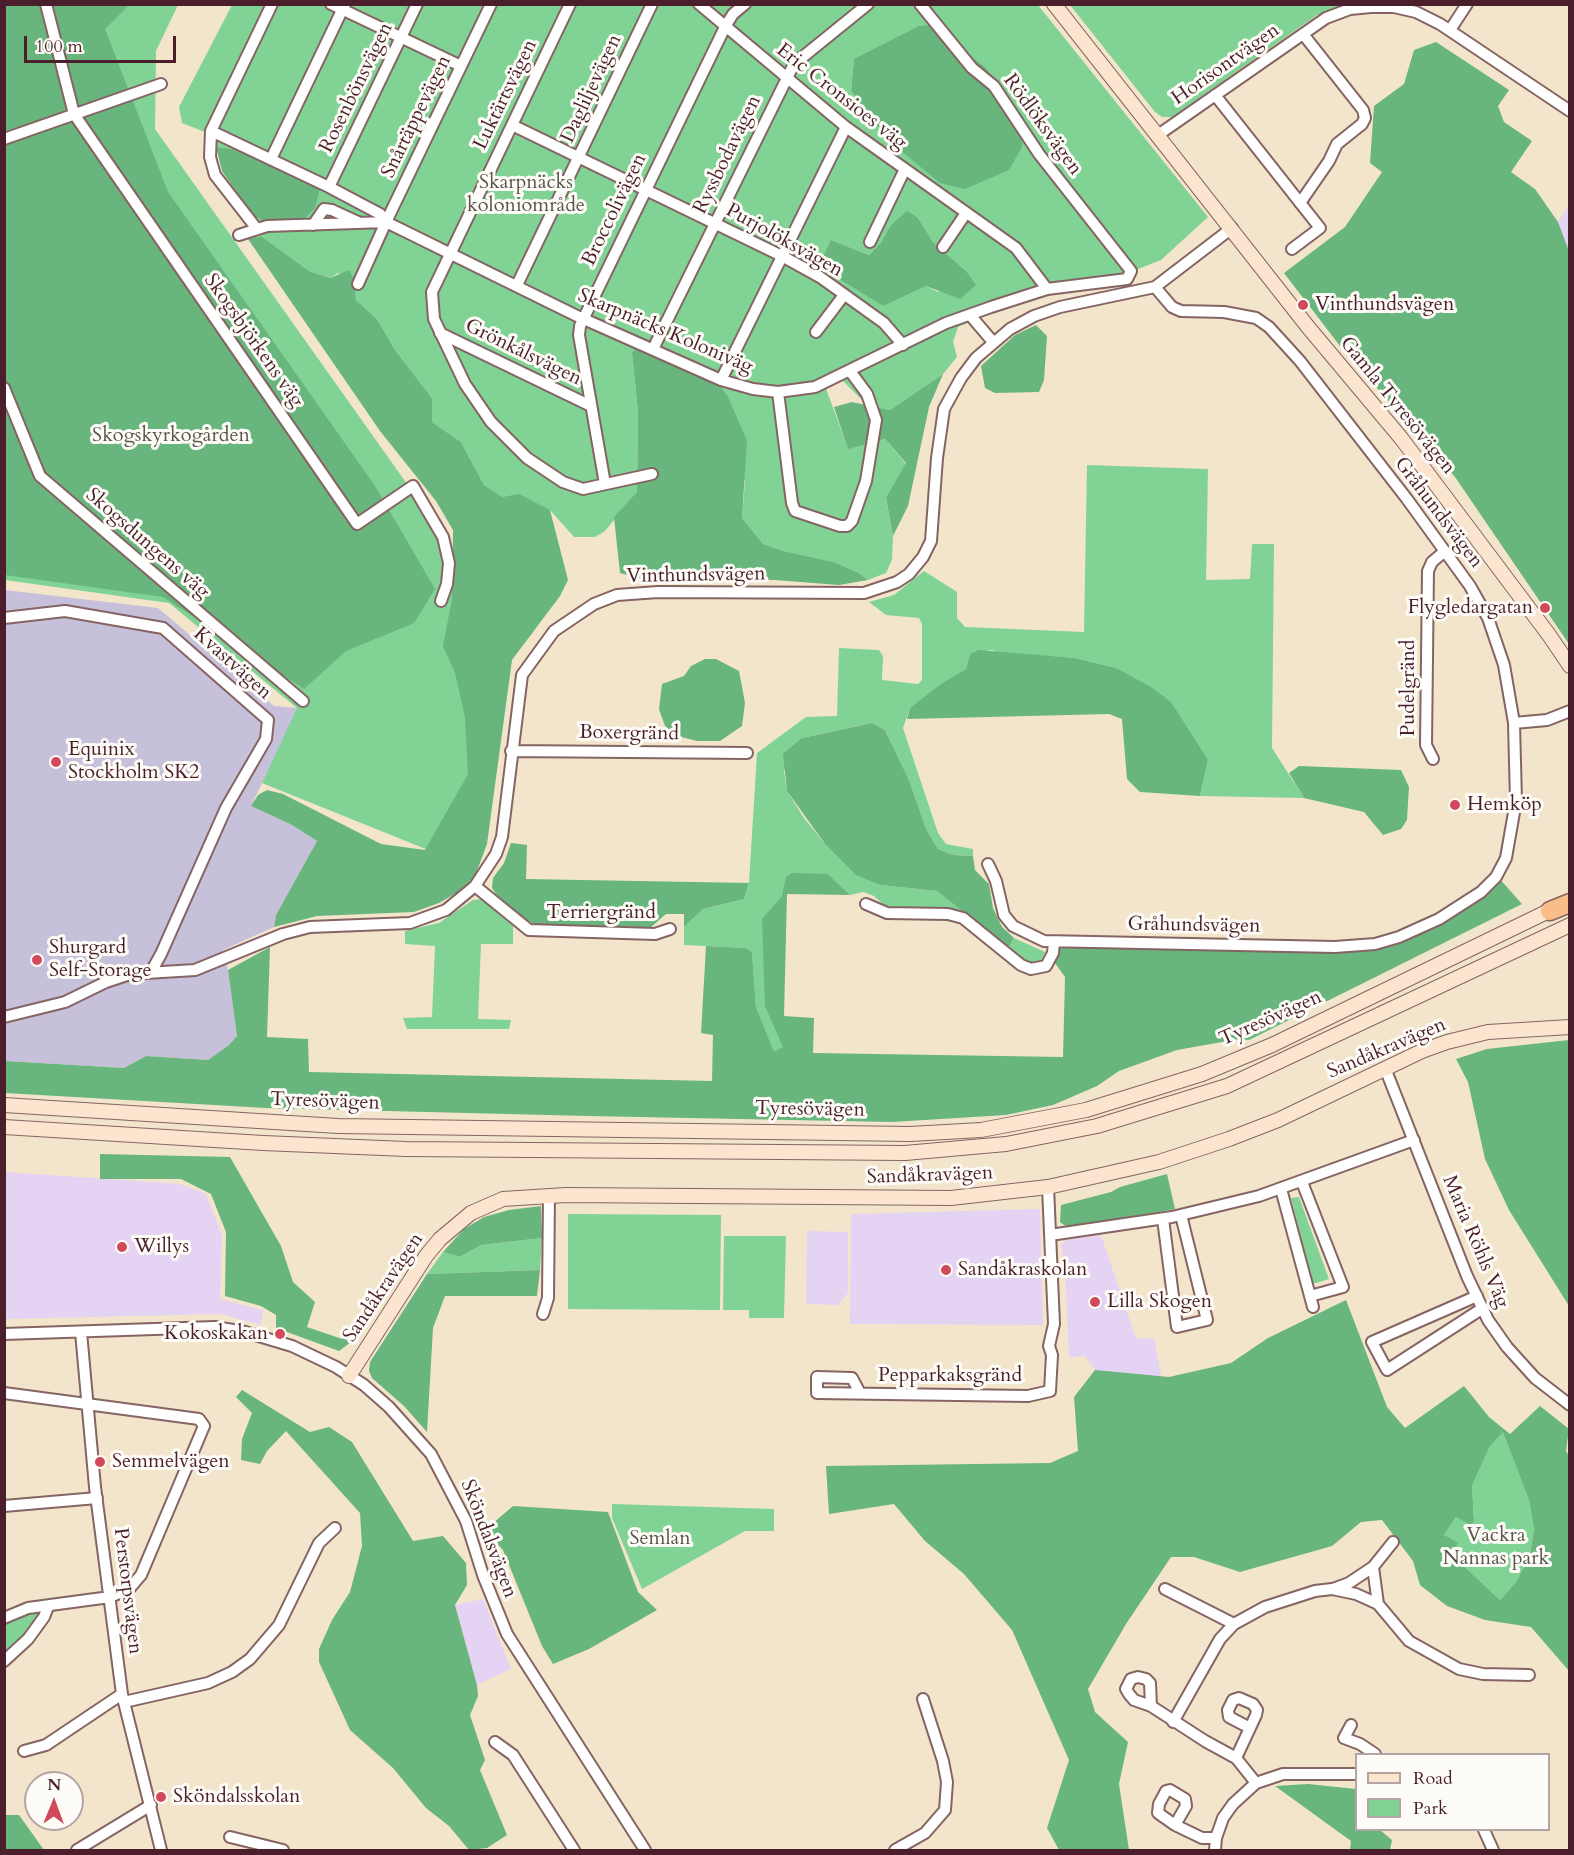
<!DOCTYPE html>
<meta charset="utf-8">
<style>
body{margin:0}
#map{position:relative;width:1574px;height:1855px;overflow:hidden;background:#f3e5cb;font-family:Cardo,serif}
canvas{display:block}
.frame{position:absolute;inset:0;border:6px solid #4a1f2b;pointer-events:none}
.legend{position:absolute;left:1355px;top:1753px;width:195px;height:78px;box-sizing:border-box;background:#fdfcf7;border:2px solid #b5a4a5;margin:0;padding:8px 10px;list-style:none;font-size:18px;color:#4a1f2b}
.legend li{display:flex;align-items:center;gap:12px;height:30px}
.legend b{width:30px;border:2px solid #b5a4a5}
.north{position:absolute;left:24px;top:1771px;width:60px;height:60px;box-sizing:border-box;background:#fdfcf7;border:2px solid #b5a4a5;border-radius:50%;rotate:1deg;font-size:16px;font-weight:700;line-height:24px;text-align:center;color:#4a1f2b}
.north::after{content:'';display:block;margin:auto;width:21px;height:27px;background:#d1495b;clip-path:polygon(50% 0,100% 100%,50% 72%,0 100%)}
.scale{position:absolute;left:24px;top:36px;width:152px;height:27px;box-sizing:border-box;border:3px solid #4a1f2b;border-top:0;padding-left:8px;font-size:18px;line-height:21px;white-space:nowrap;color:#4a1f2b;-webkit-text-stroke:4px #fdfcf7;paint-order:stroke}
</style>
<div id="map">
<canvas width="1574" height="1855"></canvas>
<div class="frame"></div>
<ul class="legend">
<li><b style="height:8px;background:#fce5cf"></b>Road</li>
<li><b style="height:16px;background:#80d395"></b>Park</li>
</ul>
<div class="north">N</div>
<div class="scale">100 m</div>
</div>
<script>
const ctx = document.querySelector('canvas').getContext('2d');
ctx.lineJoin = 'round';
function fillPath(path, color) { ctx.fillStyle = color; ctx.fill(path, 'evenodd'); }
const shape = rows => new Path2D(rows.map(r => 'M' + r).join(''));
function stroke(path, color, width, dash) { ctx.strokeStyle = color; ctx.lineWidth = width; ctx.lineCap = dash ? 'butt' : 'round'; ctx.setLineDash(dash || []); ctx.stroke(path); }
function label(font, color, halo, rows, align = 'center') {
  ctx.font = font + ' Cardo,serif'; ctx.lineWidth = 6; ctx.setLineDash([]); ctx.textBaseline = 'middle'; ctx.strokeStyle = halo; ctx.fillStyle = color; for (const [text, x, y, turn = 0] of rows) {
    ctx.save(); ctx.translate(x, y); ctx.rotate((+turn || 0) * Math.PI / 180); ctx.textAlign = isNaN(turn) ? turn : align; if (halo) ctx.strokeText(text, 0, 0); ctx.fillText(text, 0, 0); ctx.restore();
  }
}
fillPath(shape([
 [1569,205,1569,251,1558,222],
 [4,1172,180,1184,206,1194,222,1235,220,1299,263,1310,261,1325,220,1314,5,1319],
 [1040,1209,1043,1325,850,1324,851,1214],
 [807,1231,848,1232,848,1293,838,1305,806,1304],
 [1101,1235,1136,1339,1154,1338,1165,1396,1095,1370,1085,1356,1069,1357,1065,1268,1061,1246,1065,1240],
 [483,1599,511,1669,477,1685,455,1605]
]), '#e4d3f2');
fillPath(shape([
 [5,590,158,608,274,706,298,708,251,806,292,825,317,841,276,915,274,927,223,950,228,970,237,1036,229,1045,208,1060,146,1056,124,1068,5,1061]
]), '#c6c0da');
fillPath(shape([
 [5,5,178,5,156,51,155,129,449,543,482,764,443,856,262,783,297,708,169,603,5,580],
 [232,5,1038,5,1208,217,1161,260,1125,274,997,311,958,327,953,342,957,357,943,374,890,410,867,405,842,380,825,386,848,448,885,439,906,464,886,499,893,536,892,560,886,573,868,580,859,573,834,562,784,551,763,544,742,518,745,481,632,352,638,412,637,492,605,531,595,537,574,537,550,510,503,497,484,485,461,442,432,422,432,398,395,350,377,319,356,300,354,279,338,273,330,278,309,271,261,236,259,219,271,223,242,150,216,147,205,132,182,123,179,107],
 [854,59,889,141,851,91],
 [918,218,933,242,966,271,938,292,926,286,882,306,831,240,869,255,881,244,890,226],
 [1070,5,1349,5,1317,15,1172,117,1162,117,1155,112],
 [1087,465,1208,469,1206,580,1250,579,1252,544,1274,544,1272,748,1304,798,1200,796,1208,760,1116,668,1075,658,1000,653,992,650,970,654,966,669,910,708,903,728,938,833,946,844,973,849,973,856,953,855,938,849,926,829,909,780,885,730,872,723,802,738,784,771,787,791,804,818,825,844,856,874,880,885,937,891,965,911,886,907,874,896,863,892,850,895,828,874,782,896,762,920,784,1047,774,1053,756,1007,752,952,746,948,684,945,684,927,703,909,744,899,749,883,757,753,806,717,837,716,839,648,879,650,883,656,882,680,918,684,922,680,922,624,919,618,886,615,869,602,894,595,924,571,957,592,957,618,965,627,1084,632],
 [481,899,513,926,513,944,481,944,478,1019,511,1020,509,1029,407,1029,403,1018,432,1017,435,946,405,944,405,931,439,923,473,900],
 [1014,938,1045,952,1039,964,1025,961,1009,947],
 [1299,1197,1329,1279,1313,1284,1291,1198],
 [568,1214,721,1215,720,1310,568,1309],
 [724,1236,786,1236,784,1318,749,1318,749,1310,723,1310],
 [542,1238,540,1270,427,1274,443,1252,460,1257,481,1245],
 [1503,1431,1529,1500,1534,1529,1530,1555,1516,1582,1500,1600,1451,1554,1444,1535,1456,1517,1474,1521,1472,1486,1490,1446],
 [612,1504,774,1509,774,1531,745,1531,642,1589,612,1518],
 [38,1611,40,1616,21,1641,5,1654,5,1624,17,1615]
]), '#80d395');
fillPath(shape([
 [5,5,129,5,105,29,168,192,375,486,435,589,414,623,346,651,304,689,163,597,5,575],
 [931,25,987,69,998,93,1022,135,1022,147,1009,170,965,189,940,183,889,141,851,91,854,59,919,26],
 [1436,42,1509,90,1498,106,1504,122,1532,141,1511,172,1535,189,1558,222,1569,251,1569,644,1455,477,1340,346,1284,273,1345,227,1382,172,1370,163,1374,106,1404,84,1414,50],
 [216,147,242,150,320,189,315,208,304,219,271,223,259,219,252,215,222,171],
 [907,211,918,218,933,242,966,271,976,285,960,299,926,286,883,306,833,275,824,255,831,240,869,255,881,243,890,226],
 [261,236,309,271,330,278,349,270,354,279,356,300,377,319,395,350,432,398,432,422,461,442,484,485,503,497,519,494,550,510,568,580,560,596,512,660,487,844,475,876,458,892,439,903,414,912,317,916,274,927,276,915,317,841,292,825,251,806,258,795,267,790,283,794,381,844,425,850,468,774,465,717,455,673,443,646,452,599,453,530,436,501,380,431,248,239],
 [1036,325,1047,336,1044,380,1039,392,995,393,985,388,981,366,1015,335],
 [638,348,720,386,728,397,747,441,742,518,763,544,784,551,834,562,859,573,868,580,839,585,775,580,639,578,620,573,614,517,637,492,638,412,632,352],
 [943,374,929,407,908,506,893,536,886,498,906,463,885,439,848,449,834,407,852,402,890,410],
 [979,650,1075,658,1116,668,1151,687,1171,702,1208,760,1200,796,1140,792,1127,779,1122,719,1109,714,907,719,910,708,941,684,966,669,970,654],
 [705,659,716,659,739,671,745,703,742,726,720,741,697,741,677,736,665,726,659,709,662,684,684,676,691,666],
 [872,723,885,730,909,780,926,829,938,849,953,855,973,856,975,870,989,884,993,908,1002,927,1014,938,1009,947,937,891,880,885,856,875,825,844,787,791,783,754,802,738],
 [1299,766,1401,770,1409,787,1407,820,1401,829,1383,835,1364,812,1304,798,1289,773],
 [511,843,527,845,526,879,749,883,744,899,703,909,684,927,684,914,666,914,650,928,553,927,534,924,522,917,496,894,492,888,493,878,504,863],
 [792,873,828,874,850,895,787,894,784,1016,814,1018,813,1053,1063,1057,1065,977,1055,963,1059,949,1065,946,1364,950,1385,945,1498,877,1522,904,1249,1040,1239,1039,1177,1050,1119,1071,1097,1086,1053,1105,1006,1115,892,1122,588,1116,266,1108,5,1093,5,1061,124,1068,146,1056,208,1060,229,1045,237,1036,228,970,270,947,267,1037,308,1039,309,1072,712,1081,713,1035,701,1033,706,946,746,948,752,952,756,1007,774,1052,783,1047,765,1006,762,919,782,896,786,877],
 [1569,1040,1570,1040,1569,1306,1509,1210,1485,1159,1468,1082,1456,1059,1487,1049],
 [100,1154,230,1157,281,1246,293,1282,315,1302,307,1327,342,1339,352,1323,360,1328,351,1342,339,1351,276,1328,276,1315,261,1306,225,1296,226,1232,211,1194,181,1179,100,1179],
 [1167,1174,1175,1209,1068,1228,1060,1222,1061,1205,1111,1192,1120,1187],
 [541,1206,542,1238,481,1245,460,1257,443,1252,464,1229,484,1217,509,1210],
 [540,1270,537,1296,445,1296,433,1328,427,1432,404,1406,372,1378,369,1371,370,1362,427,1274],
 [1346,1300,1387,1407,1405,1428,1464,1386,1489,1417,1510,1434,1540,1406,1569,1429,1566,1451,1570,1458,1569,1671,1531,1627,1485,1620,1447,1606,1420,1585,1413,1561,1382,1520,1361,1522,1332,1546,1240,1572,1194,1557,1171,1557,1126,1624,1088,1689,1095,1712,1128,1742,1119,1784,1129,1850,1059,1850,1047,1828,1069,1760,1012,1630,964,1574,925,1541,894,1504,829,1514,826,1466,1050,1463,1078,1451,1074,1397,1095,1370,1169,1377,1231,1363,1268,1338],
 [1503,1432,1529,1500,1534,1529,1530,1555,1516,1582,1500,1600,1451,1554,1458,1543,1444,1535,1456,1517,1471,1525,1474,1521,1472,1486,1490,1446],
 [242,1390,310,1432,329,1427,352,1442,413,1541,443,1536,466,1563,467,1585,455,1605,477,1685,478,1696,470,1715,485,1760,480,1770,507,1835,487,1848,469,1850,449,1826,426,1808,393,1768,350,1730,319,1662,319,1649,332,1620,350,1592,362,1546,360,1513,286,1431,267,1451,260,1464,241,1460,242,1439,252,1413,236,1397],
 [513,1506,608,1512,638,1592,657,1610,589,1649,553,1664,542,1646,503,1550,485,1530],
 [1308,1784,1356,1789,1356,1830,1380,1830,1392,1840,1390,1850,1350,1850,1351,1841,1275,1786],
 [5,1815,19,1815,44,1850,5,1850]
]), '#68b57e');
const street = shape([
 [46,4,74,114,357,524,413,486,443,537,449,563,447,584,441,601],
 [272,4,211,131,329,187,380,214,386,222,577,316,721,380,753,389,778,392,815,387,946,323,991,307,1047,289,1127,279,1131,271,1039,154,994,86,972,68,920,4],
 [331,4,461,66],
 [570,4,432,292,434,319,465,384,491,422,527,458,563,482,583,489,652,474],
 [699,4,846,127,1016,248,1047,289],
 [1450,30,1467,4],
 [1215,95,1320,228,1292,249],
 [512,125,782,256,820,277,884,323,903,345],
 [211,131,210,157,215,175,257,229],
 [1158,135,1326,18,1350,9,1371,7,1394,7,1416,12,1440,24,1570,111],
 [4,139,161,84],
 [271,159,345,4],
 [329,187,417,4],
 [1300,203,1329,161,1337,144,1362,124,1365,118,1363,110,1303,34],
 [313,225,324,209,332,210,358,222],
 [239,235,267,226,386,222,491,4],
 [870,242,905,169],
 [943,247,966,213],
 [358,284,386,222],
 [517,285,652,4],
 [970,315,993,342],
 [816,332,844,295],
 [440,333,591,406],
 [653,349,794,64,868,4],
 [721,380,846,127],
 [4,388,40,476,303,701],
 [778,392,792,503,795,511,840,526,847,526,852,521,866,481,876,420,867,394,850,371],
 [605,484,579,335,580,326,725,27,733,14,745,4],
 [4,618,65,611,163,628,268,720,266,739,226,808,161,954,151,972],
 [1514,723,1547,720,1570,711],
 [511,751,747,753],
 [1433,759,1426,745,1428,571,1432,562,1445,551],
 [988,864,996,881,1004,915,1013,926,1044,941,1335,947,1375,944,1399,937,1439,919,1481,892,1496,877,1506,858,1516,801,1514,723,1504,665,1488,618,1470,586,1407,499,1300,361,1269,327,1256,318,1224,312,1181,311,1172,307,1155,287],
 [475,886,529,930,655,934,670,929],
 [866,904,887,913,948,914,963,918,1021,965,1031,969,1046,966,1053,953,1054,942],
 [4,1017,65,1002,106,982,130,974,195,970,283,934,310,927,410,923,446,910,475,886,496,854,502,837,522,675,554,631,594,604,617,595,658,592,864,593,897,582,909,574,923,557,931,541,937,458,944,409,961,378,976,358,1010,329,1034,316,1060,307,1155,287,1232,228],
 [1385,1068,1467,1276,1488,1320,1507,1347,1535,1378,1570,1405],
 [1302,1182,1343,1287,1310,1296],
 [1281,1189,1313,1307],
 [1163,1219,1177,1327,1207,1320,1181,1215],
 [1050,1235,1172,1217,1259,1196,1414,1140],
 [1477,1296,1372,1342,1387,1370,1483,1308],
 [543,1314,548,1298,549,1195],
 [81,1332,95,1487,122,1694,161,1850],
 [4,1334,215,1327,245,1332,292,1346,336,1367,364,1385,389,1407,431,1454,466,1521,483,1575,507,1634,645,1850],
 [4,1393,199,1419,204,1426,141,1575,129,1589,110,1597,28,1608,4,1618],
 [860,1393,852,1378,817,1377,817,1393,1028,1396,1050,1391,1052,1355,1049,1346,1054,1324,1048,1187],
 [4,1506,97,1498],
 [1373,1567,1378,1604],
 [1165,1589,1234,1624],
 [1333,1589,1349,1583,1373,1567,1393,1542],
 [4,1661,28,1639,44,1617,48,1607],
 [124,1702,208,1683,232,1672,250,1659,279,1625,319,1543,335,1528],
 [1151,1706,1134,1700,1129,1694,1126,1689,1131,1679,1138,1677,1146,1679,1150,1683,1151,1706,1205,1741,1236,1758,1256,1783],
 [1173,1722,1220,1639,1234,1624,1265,1607,1315,1591,1332,1589,1356,1594,1378,1604,1409,1641,1459,1669,1483,1674,1529,1675],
 [1351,1725,1344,1738,1360,1744,1375,1754],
 [495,1742,513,1755,574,1850],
 [24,1751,46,1745,122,1694],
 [1236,1758,1256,1715,1257,1710,1253,1704,1239,1698,1233,1700,1228,1710,1229,1717,1250,1728],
 [1175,1825,1158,1813,1159,1804,1166,1791,1170,1790,1185,1799,1186,1806,1175,1825,1202,1838,1216,1838],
 [1484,1830,1493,1850],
 [230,1837,283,1850],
 [77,1850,151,1805],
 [895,1850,925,1833,945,1810,947,1782,943,1761,923,1699],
 [1215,1850,1216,1838,1223,1818,1233,1804,1256,1783,1283,1774,1356,1774]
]);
const secondary = shape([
 [1054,4,1308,327,1401,438,1549,635,1570,666],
 [4,1105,338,1126,910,1134,981,1130,1086,1110,1202,1074,1272,1045,1557,907],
 [4,1127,263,1143,406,1149,905,1153,1006,1144,1097,1126,1227,1086,1570,925],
 [349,1376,426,1256,440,1239,471,1213,503,1199,566,1195,951,1198,1048,1187,1159,1162,1229,1139,1278,1120,1422,1051,1447,1042,1488,1032,1570,1027]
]);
const highway = shape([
 [1550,911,1570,903]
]);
stroke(street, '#856463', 14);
stroke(secondary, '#856463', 16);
stroke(highway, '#856463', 21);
stroke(street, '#fff', 10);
stroke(secondary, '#fce5cf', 14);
stroke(highway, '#f8bd88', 18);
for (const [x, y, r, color] of [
 [1303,305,6,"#d1495b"],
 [1545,608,6,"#d1495b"],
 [56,762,6,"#d1495b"],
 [1455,805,6,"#d1495b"],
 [37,960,6,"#d1495b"],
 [122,1247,6,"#d1495b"],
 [946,1270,6,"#d1495b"],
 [1095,1302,6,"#d1495b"],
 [280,1334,6,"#d1495b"],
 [100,1462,6,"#d1495b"],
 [161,1797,6,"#d1495b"]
]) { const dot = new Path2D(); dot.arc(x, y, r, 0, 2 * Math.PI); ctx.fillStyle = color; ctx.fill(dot); stroke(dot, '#fdfcf7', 2); }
label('20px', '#4a1f2b', '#fdfcf7', [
 ["Horisontvägen",1226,65,-35],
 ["Rosenbönsvägen",357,88,-64],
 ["Dagliljevägen",592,89,-65],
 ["Luktärtsvägen",506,95,-64],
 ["Eric Cronsioes väg",841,97,38],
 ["Snårtäppevägen",417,117,-64],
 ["Rödlöksvägen",1042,125,54],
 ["Ryssbodavägen",728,155,-64],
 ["Broccolivägen",615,210,-64],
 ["Purjolöksvägen",784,241,29],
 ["Skarpnäcks Koloniväg",665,332,23],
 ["Skogsbjörkens väg",253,341,55],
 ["Grönkålsvägen",523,353,26],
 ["Gamla Tyresövägen",1397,406,51],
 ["Gråhundsvägen",1438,513,53],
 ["Skogsdungens väg",147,544,41],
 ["Vinthundsvägen",696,576,-1],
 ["Kvastvägen",232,664,42],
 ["Pudelgränd",1409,688,-90],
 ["Boxergränd",629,734,1],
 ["Terriergränd",601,913],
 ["Gråhundsvägen",1194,926,1],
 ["Tyresövägen",1271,1019,-24],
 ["Sandåkravägen",1387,1049,-23],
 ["Tyresövägen",325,1102,2],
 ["Tyresövägen",810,1110,1],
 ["Sandåkravägen",930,1176,-2],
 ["Maria Röhls Väg",1475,1242,67],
 ["Sandåkravägen",384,1288,-56],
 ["Pepparkaksgränd",950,1376],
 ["Sköndalsvägen",488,1539,69],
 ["Perstorpsvägen",127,1591,83]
]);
label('20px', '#5a554b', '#fdfcf7', [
 ["Skarpnäcks",526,183],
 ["koloniområde",526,206],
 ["Skogskyrkogården",171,436],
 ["Vackra",1496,1536],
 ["Nannas park",1496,1559],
 ["Semlan",660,1539]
]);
label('20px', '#4a1f2b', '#fdfcf7', [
 ["Vinthundsvägen",1315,305],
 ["Flygledargatan",1533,608,"right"],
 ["Equinix",68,750],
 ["Stockholm SK2",68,773],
 ["Hemköp",1467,805],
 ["Shurgard",49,948],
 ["Self-Storage",49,971],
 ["Willys",134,1247],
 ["Sandåkraskolan",958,1270],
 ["Lilla Skogen",1107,1302],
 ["Kokoskakan",268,1334,"right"],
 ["Semmelvägen",112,1462],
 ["Sköndalsskolan",173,1797]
], 'left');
</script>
